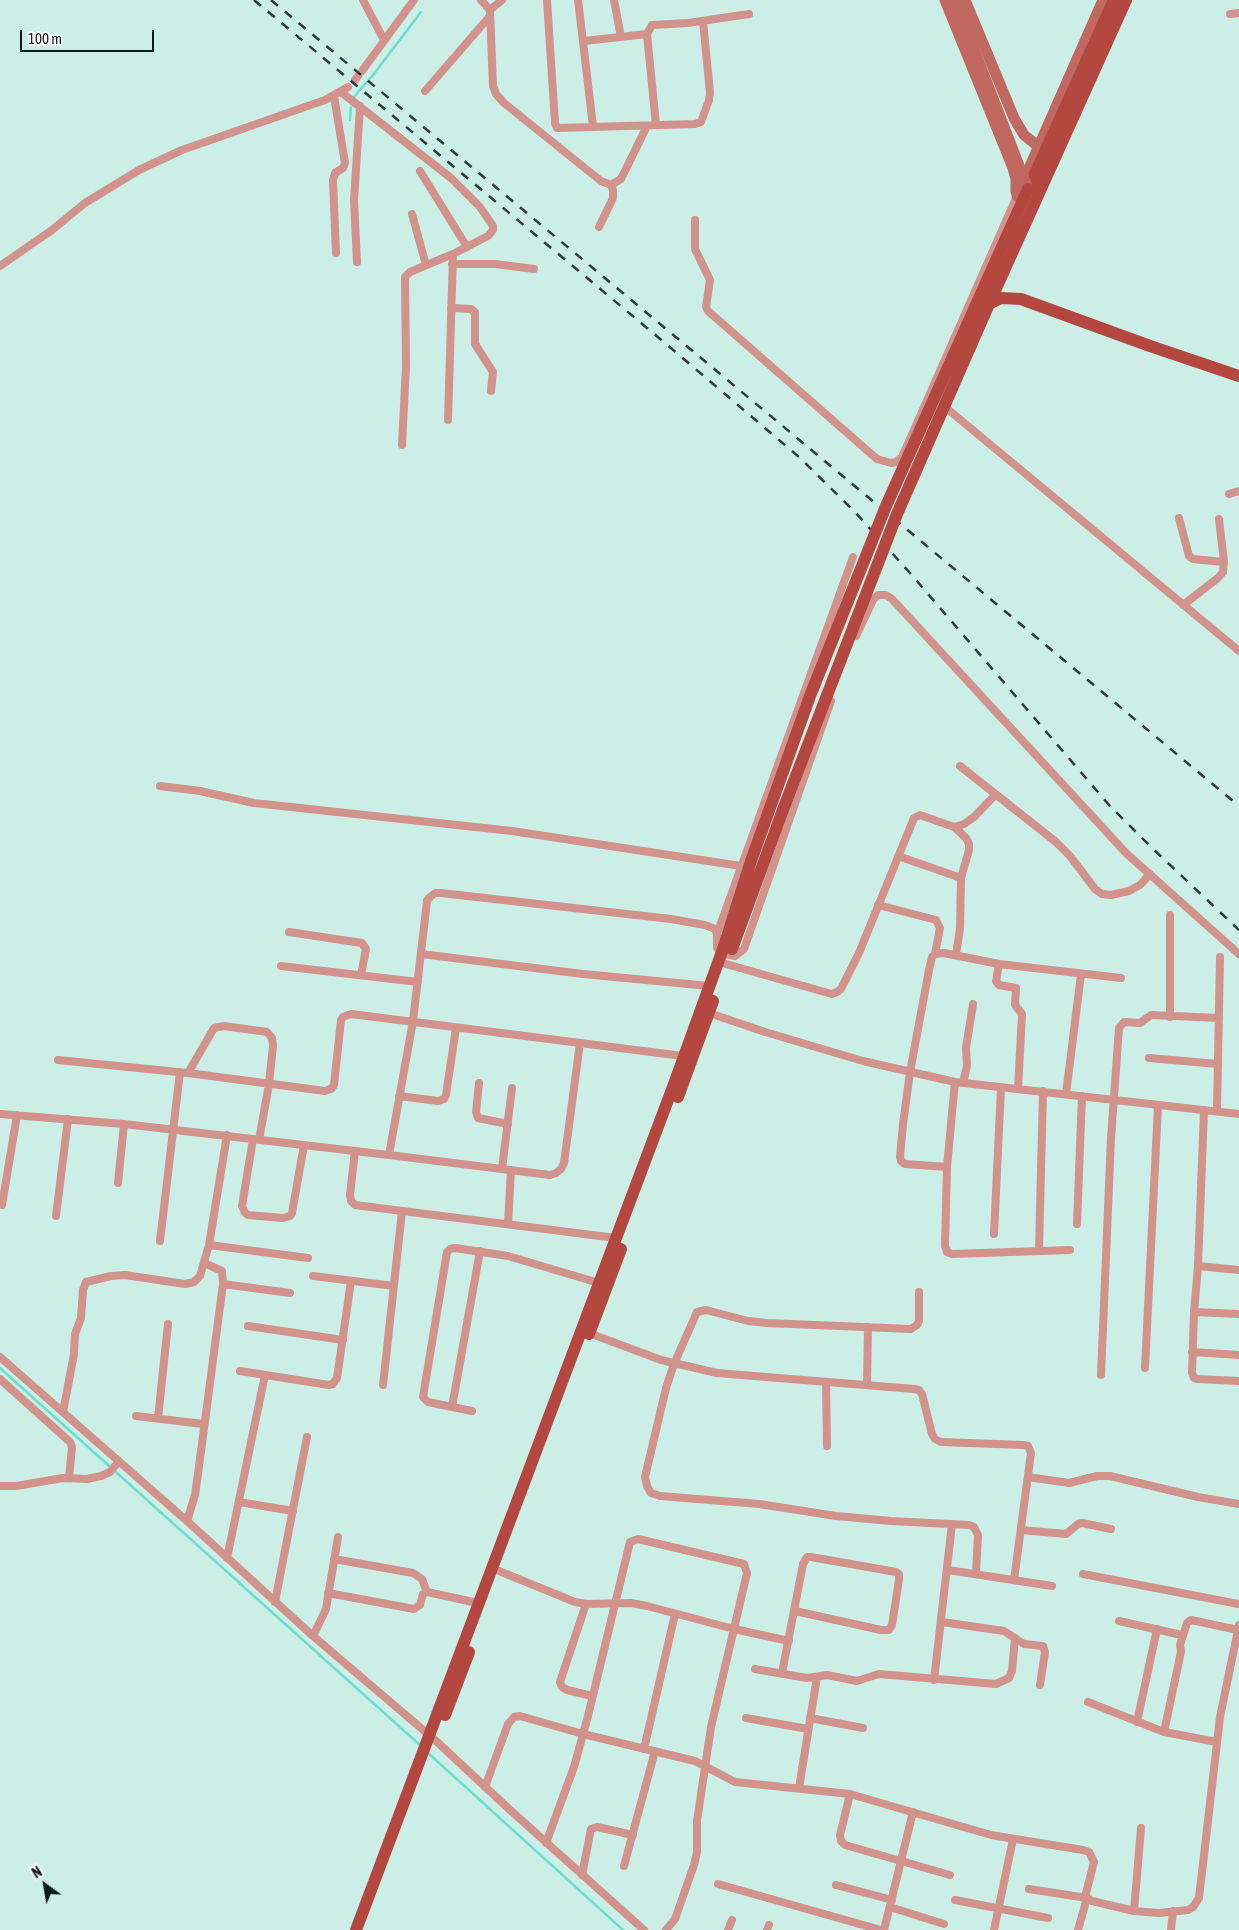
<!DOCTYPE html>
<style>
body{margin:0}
#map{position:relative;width:1239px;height:1930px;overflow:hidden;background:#cbeee7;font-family:"Asap Condensed",sans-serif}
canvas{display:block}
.north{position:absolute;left:20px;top:1860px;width:50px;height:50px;-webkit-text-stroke:4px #fff;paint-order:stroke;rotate:328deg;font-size:14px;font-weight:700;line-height:20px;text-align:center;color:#0d1a17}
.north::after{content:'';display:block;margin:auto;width:18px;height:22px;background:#0d1a17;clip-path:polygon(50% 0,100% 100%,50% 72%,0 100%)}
.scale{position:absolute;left:20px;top:30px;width:134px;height:22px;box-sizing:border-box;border:2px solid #0d1a17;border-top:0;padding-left:6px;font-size:15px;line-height:18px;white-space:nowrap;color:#0d1a17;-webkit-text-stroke:4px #fff;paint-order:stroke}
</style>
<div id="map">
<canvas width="1239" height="1930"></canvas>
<div class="north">N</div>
<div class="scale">100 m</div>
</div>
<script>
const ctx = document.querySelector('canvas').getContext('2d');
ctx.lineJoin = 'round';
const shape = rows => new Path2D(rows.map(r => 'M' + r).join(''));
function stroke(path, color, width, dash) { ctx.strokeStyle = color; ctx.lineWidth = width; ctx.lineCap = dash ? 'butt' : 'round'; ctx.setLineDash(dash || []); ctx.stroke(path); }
stroke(shape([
 [353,98,373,75,421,12],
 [350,120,351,107],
 [0,1368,421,1746],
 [427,1752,623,1930]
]), '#6cdeca', 2.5);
stroke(shape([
 [363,0,384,40],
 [481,0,490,10,493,86,496,94,504,103,601,181,611,185,621,179,647,126],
 [547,0,555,123,557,128,695,124,701,122,709,100,710,93,703,21],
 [578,0,593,126],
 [614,0,621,37],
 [490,10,502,0],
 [1230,14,1239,13],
 [647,34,656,125],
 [584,41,647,34,652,25,688,23,749,14],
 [362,71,414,0],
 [355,80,358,76],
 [425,91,490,16],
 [341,92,451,178,480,207,493,226,493,230,488,236,453,254,410,272,405,277,406,366,402,445],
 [334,96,345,163,343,168,335,173,333,180,336,253],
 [420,171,467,247],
 [412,214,426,265],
 [695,220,695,249,710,280,706,307,708,311,877,459,891,463,896,462,902,457,1017,196],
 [599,227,613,198,613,190,611,185],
 [357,262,354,201,360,106],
 [452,264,495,264,534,269],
 [0,266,52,230,85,203,139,170,182,150,325,100,348,87],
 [451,308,471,309,475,312,475,344,493,372,491,391],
 [945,407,1239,651],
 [448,420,453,254],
 [1229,494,1239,491],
 [1179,518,1189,556,1193,559,1224,562],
 [1183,605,1218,578,1223,572,1224,562,1219,519],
 [856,636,873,600,878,595,886,595,892,599,1126,853,1239,954],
 [960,766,1056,842,1070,856,1095,889,1102,894,1111,895,1129,891,1140,885,1150,874],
 [160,786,200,791,254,803,512,831,741,866],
 [954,827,966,838,969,844,969,850,961,878,960,928,956,955],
 [898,856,961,878],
 [878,905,936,920,940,928,935,954],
 [289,932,362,943,366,949,361,975],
 [717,934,853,557],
 [421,954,583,974,709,986],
 [726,964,821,991,832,994,837,992,841,989,859,953,914,818,920,815,954,827,964,824,974,817,995,795],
 [999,964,996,981,999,985,1016,988,1015,1005,1022,1014,1018,1089],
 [281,966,418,982],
 [709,1013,765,1032,863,1061,955,1082,1239,1114],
 [1170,1017,1170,915],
 [580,1043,564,1163,561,1169,556,1173,550,1175,389,1155,413,1021,427,901,430,897,435,893,441,893,671,919,705,925,715,929,717,934,717,948,721,953,735,956,744,949,831,701],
 [1149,1058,1218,1064],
 [58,1060,188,1073,325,1091,331,1089,334,1085,341,1020,343,1017,351,1014,683,1056],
 [188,1073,214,1028,224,1026,267,1032,272,1038,273,1045,269,1084,259,1140],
 [955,1082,947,1167,945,1246,947,1252,952,1254,1070,1250],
 [479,1083,476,1112,478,1118,508,1124],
 [963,1083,967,1066,966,1048,973,1004],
 [1066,1094,1081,974],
 [399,1096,438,1101,444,1099,446,1095,456,1028],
 [1204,1110,1198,1266,1194,1312,1192,1373,1194,1378,1198,1379,1239,1381],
 [1217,1111,1220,957],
 [0,1114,124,1124,389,1155],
 [253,1139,242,1206,245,1213,248,1215,283,1218,290,1216,292,1213,304,1145],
 [355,1151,350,1195,351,1201,355,1205,616,1238],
 [947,1167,905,1164,901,1161,900,1157,903,1124,910,1072,929,970,932,957,935,954,944,953,999,964,1121,978],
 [502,1169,512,1088],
 [118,1183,124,1124],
 [2,1205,17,1115],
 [56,1216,68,1119],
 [508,1224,511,1170],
 [1077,1224,1082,1096],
 [994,1234,1001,1088],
 [160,1241,180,1072],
 [209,1245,308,1258],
 [1039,1251,1043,1091],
 [1198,1266,1239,1270],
 [313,1276,394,1286],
 [223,1284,290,1293],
 [919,1292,919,1321,917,1325,911,1329,767,1323,748,1321,706,1310,697,1312,674,1364,666,1388,645,1477,647,1486,651,1493,660,1496,759,1504,836,1516,891,1521,969,1525,974,1527,978,1535,976,1573],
 [1194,1312,1239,1314],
 [248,1326,343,1340],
 [589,1333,661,1360,717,1373,914,1389,919,1390,922,1394,932,1434,935,1439,941,1442,1024,1445,1028,1446,1031,1453,1014,1580],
 [1192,1352,1239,1355],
 [0,1357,187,1521,313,1636,435,1740,509,1809,644,1930],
 [1145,1368,1158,1106],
 [240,1371,329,1385,333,1384,337,1378,351,1281],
 [1101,1375,1111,1138,1119,1028,1124,1022,1140,1023,1151,1015,1219,1018],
 [0,1379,70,1442,72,1447,69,1478],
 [826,1382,827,1446],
 [383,1385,402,1211],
 [867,1385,868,1327],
 [452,1407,480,1251],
 [472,1411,428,1402,423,1397,447,1252,450,1249,455,1248,508,1256,599,1283],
 [63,1412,74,1354,75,1334,81,1318,83,1290,86,1282,111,1276,125,1275,185,1284,194,1282,200,1276,209,1245,227,1135],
 [136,1416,203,1424],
 [158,1418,168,1324],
 [1028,1477,1069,1483,1097,1476,1110,1476,1198,1497,1239,1504],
 [0,1486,16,1486,63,1478,87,1479,101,1476,110,1472,119,1461],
 [239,1502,293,1511],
 [187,1521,195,1495,198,1474,223,1284,222,1271,204,1263],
 [1021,1530,1066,1534,1078,1524,1082,1523,1111,1529],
 [227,1558,265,1375],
 [334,1559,413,1573,422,1579,427,1592],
 [948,1570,1052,1586],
 [499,1571,575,1602,586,1604,631,1603,647,1606,734,1629,789,1641],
 [1083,1574,1239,1604],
 [328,1593,414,1609,420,1605,423,1594,427,1592,478,1603],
 [275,1602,307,1437],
 [586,1604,560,1682,562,1687,567,1690,592,1696],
 [1119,1621,1182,1635],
 [942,1622,1004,1631,1024,1644,1043,1646,1045,1652,1040,1685],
 [313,1636,326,1609,338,1537],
 [755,1669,807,1678,827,1675,857,1681,879,1674,996,1684,1009,1678,1012,1671,1015,1638],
 [782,1673,803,1564,807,1557,811,1557,896,1572,899,1574,899,1580,892,1625,889,1630,881,1630,795,1611],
 [934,1680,952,1524],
 [1088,1702,1164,1732,1217,1742],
 [746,1718,808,1729],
 [810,1718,863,1728],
 [1137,1722,1157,1629],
 [1164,1732,1181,1652,1180,1645,1187,1623,1191,1620,1238,1630],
 [644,1749,675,1614],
 [485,1787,508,1724,514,1717,520,1716,583,1734,695,1761,735,1782,850,1794,991,1835,1083,1850,1089,1852,1094,1862,1086,1893,1087,1898,1092,1901,1134,1911,1159,1913,1188,1910,1193,1907,1199,1898,1220,1717,1239,1625],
 [799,1788,817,1677],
 [850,1794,840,1835,841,1841,845,1845,950,1875],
 [546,1843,574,1767,588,1716,630,1542,638,1539,744,1564,747,1573,711,1727,697,1821,697,1852,694,1865,675,1919,666,1930],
 [624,1866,655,1751],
 [582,1875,591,1829,597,1827,633,1835],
 [718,1884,881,1930],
 [836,1885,892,1900],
 [1029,1889,1087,1898,1078,1930],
 [955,1900,1048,1918],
 [890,1907,944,1924],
 [1134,1911,1141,1828],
 [728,1930,732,1920],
 [767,1930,769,1925],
 [884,1930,913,1812],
 [994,1930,1013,1839],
 [1171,1930,1173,1911]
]), '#d1938c', 8);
stroke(shape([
 [945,0,1013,168,1016,179,1016,192],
 [965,0,1014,118,1024,135,1038,146],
 [1017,196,1103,0]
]), '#c16960', 11);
stroke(shape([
 [1028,189,1114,0],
 [989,304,1126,0],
 [989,304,1001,298,1021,299,1150,346,1239,376],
 [678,1097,713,1001],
 [589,1334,621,1249],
 [445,1715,469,1652],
 [356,1930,674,1084,724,946]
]), '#b44840', 12);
stroke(shape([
 [254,0,665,343,799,457,855,512,910,573,1109,805,1152,848,1239,930],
 [271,0,1239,806]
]), '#2c3d39', 2.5, [9, 9]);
stroke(shape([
 [955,0,1028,189]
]), '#c16960', 11);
stroke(shape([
 [724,946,751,861,810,696,886,506,1028,189],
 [732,949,784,807,897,514,989,304]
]), '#b44840', 12);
</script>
